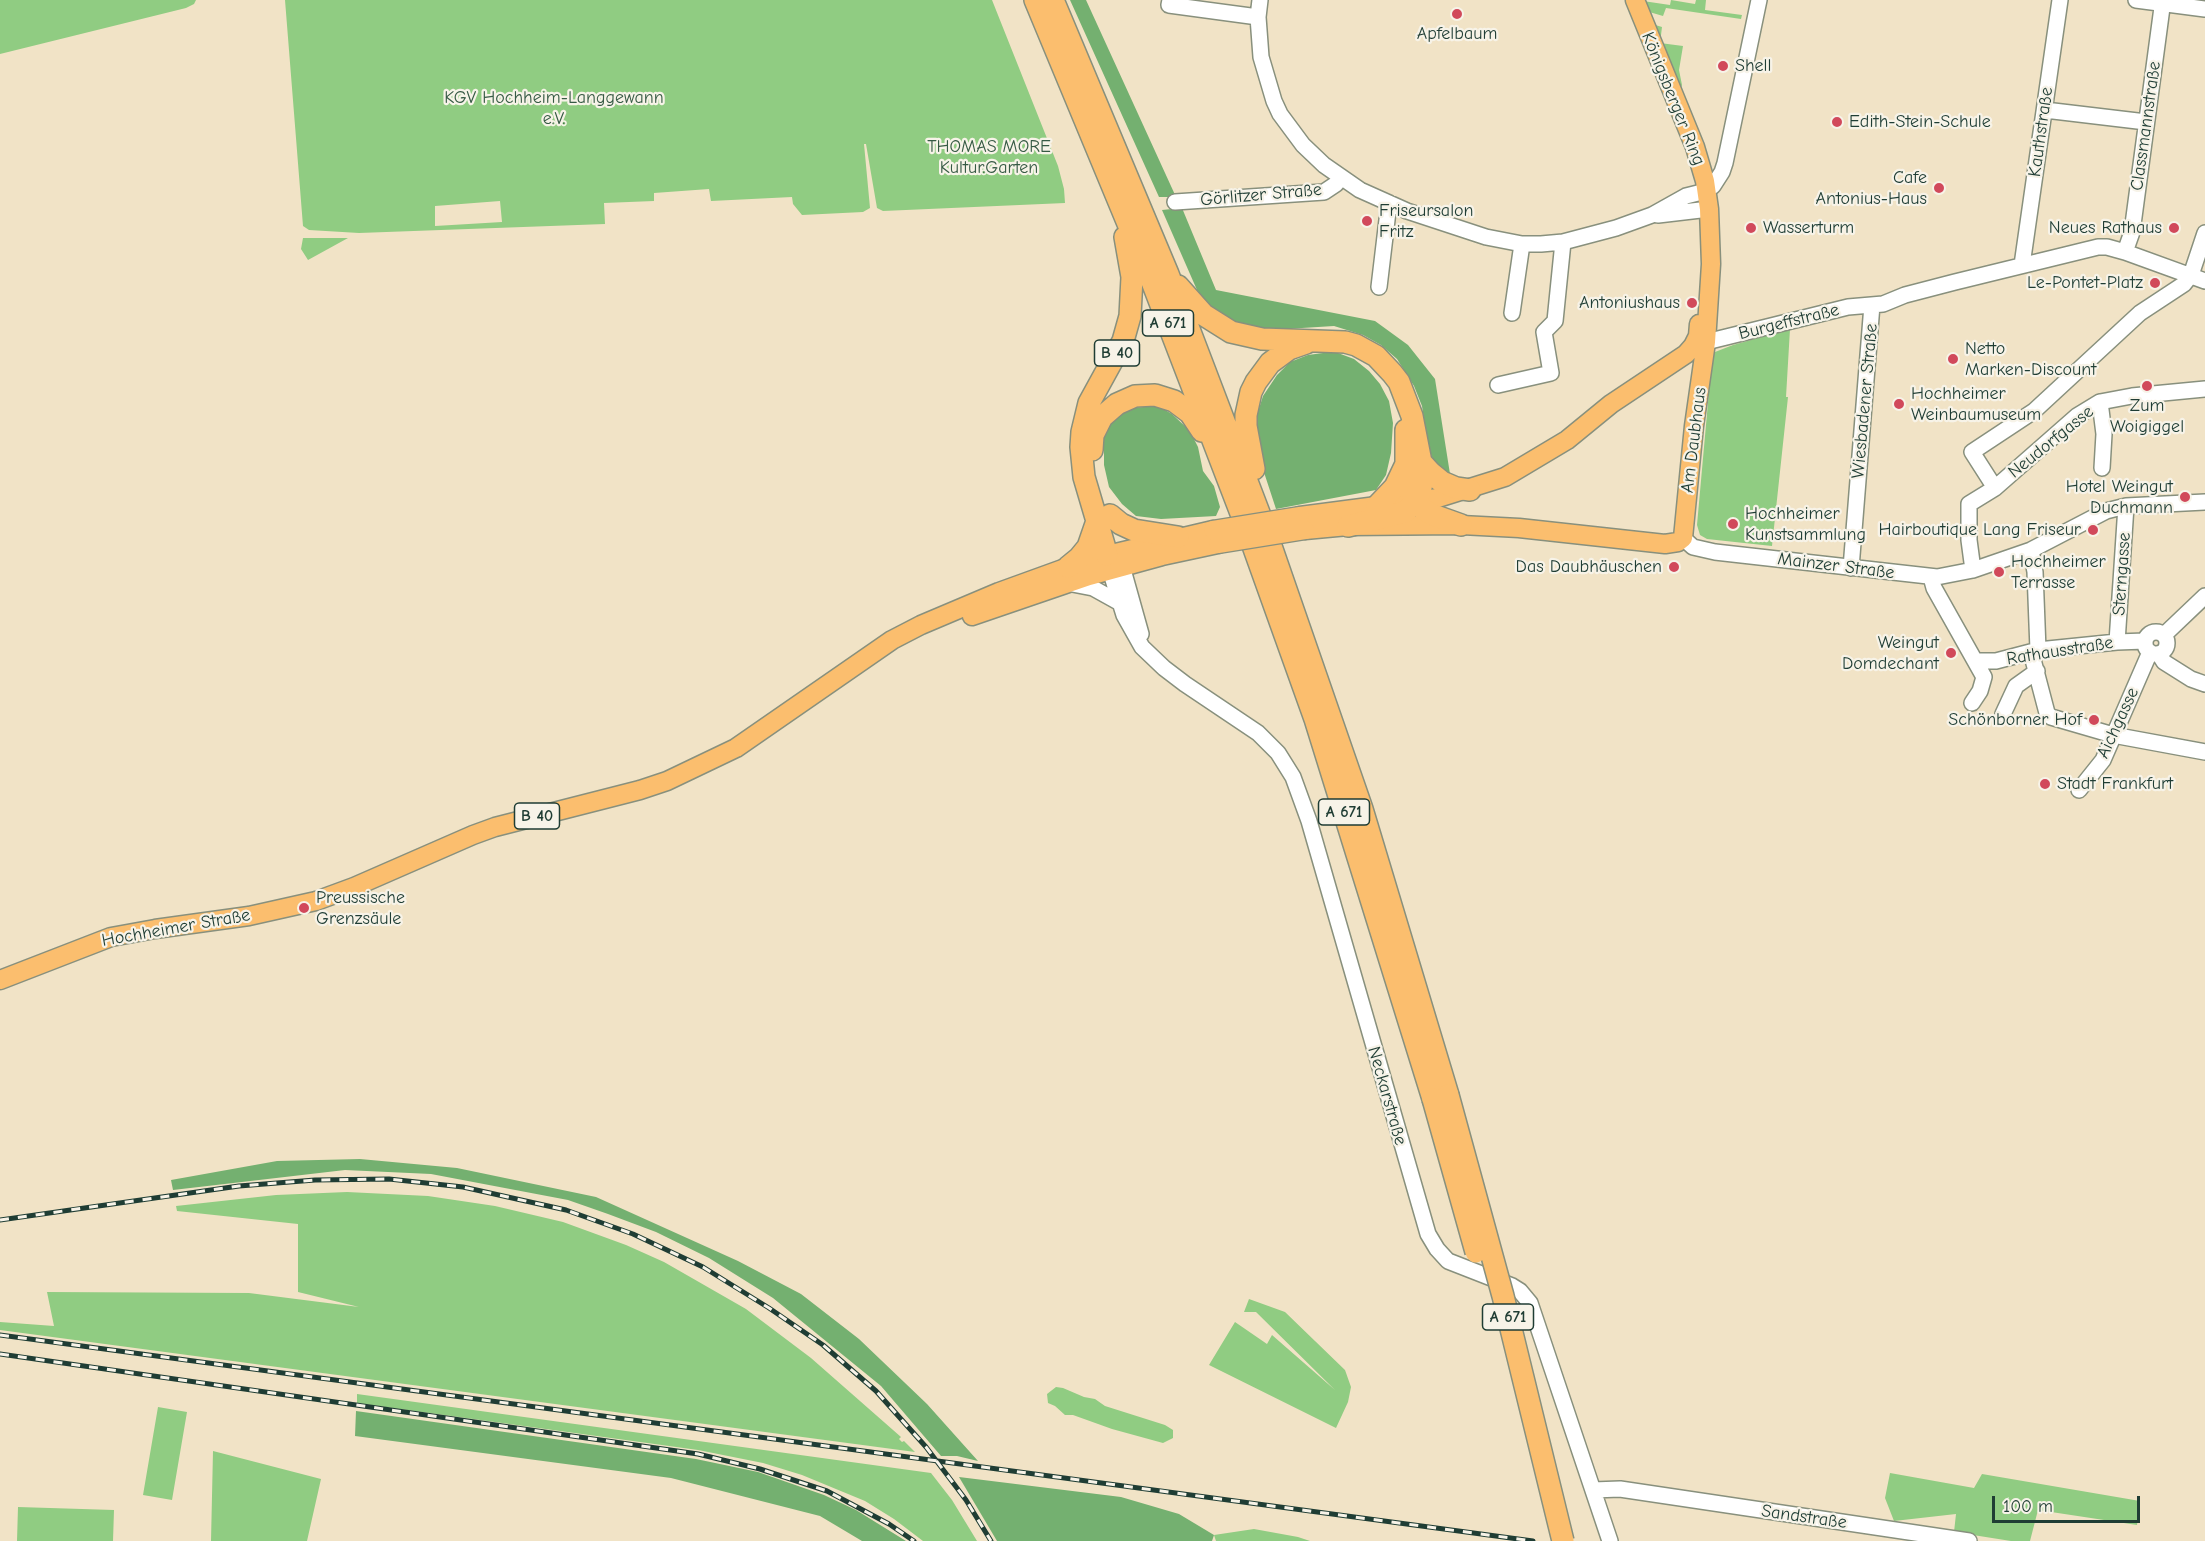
<!DOCTYPE html>
<meta charset="utf-8">
<style>
body{margin:0}
#map{position:relative;width:2205px;height:1541px;overflow:hidden;background:#f1e3c6;font-family:"Comic Neue",sans-serif}
canvas{display:block}
.scale{position:absolute;left:1992px;top:1496px;width:148px;height:27px;box-sizing:border-box;border:3px solid #1f3d34;border-top:0;padding-left:8px;font-size:18px;line-height:21px;white-space:nowrap;color:#1f3d34;-webkit-text-stroke:4px #f7f3e8;paint-order:stroke}
</style>
<div id="map">
<canvas width="2205" height="1541"></canvas>
<div class="scale">100 m</div>
</div>
<script>
const ctx = document.querySelector('canvas').getContext('2d');
ctx.lineJoin = 'round';
function fillPath(path, color) { ctx.fillStyle = color; ctx.fill(path, 'evenodd'); }
const shape = rows => new Path2D(rows.map(r => 'M' + r).join(''));
function stroke(path, color, width, dash) { ctx.strokeStyle = color; ctx.lineWidth = width; ctx.lineCap = dash ? 'butt' : 'round'; ctx.setLineDash(dash || []); ctx.stroke(path); }
function label(font, color, halo, rows, align = 'center') {
  ctx.font = font + ' "Comic Neue",sans-serif'; ctx.lineWidth = 4.5; ctx.setLineDash([]); ctx.textBaseline = 'middle'; ctx.strokeStyle = halo; ctx.fillStyle = color; for (const [text, x, y, turn = 0] of rows) {
    ctx.save(); ctx.translate(x, y); ctx.rotate((+turn || 0) * Math.PI / 180); ctx.textAlign = isNaN(turn) ? turn : align; if (halo) ctx.strokeText(text, 0, 0); ctx.fillText(text, 0, 0); ctx.restore();
  }
}
fillPath(shape([
 [0,0,196,0,194,4,186,8,0,54],
 [285,0,992,0,1058,166,1064,189,1065,203,883,211,877,208,866,144,864,144,870,208,863,212,802,215,793,204,792,197,711,201,709,189,654,193,654,201,604,203,605,224,359,233,309,230,303,226],
 [500,201,502,222,435,226,435,206],
 [1671,0,1695,4,1696,0,1706,0,1705,10,1742,15,1741,19,1666,8,1663,16,1646,11,1643,1,1670,5],
 [1652,24,1662,27,1660,43,1683,46,1679,70,1682,85,1680,91],
 [303,238,348,238,308,260,301,249],
 [1790,329,1786,397,1788,397,1772,546,1707,539,1700,535,1697,525,1712,358,1715,352,1733,345],
 [347,1192,428,1196,495,1206,563,1222,626,1245,664,1262,746,1309,811,1358,901,1437,899,1439,902,1442,904,1441,915,1452,0,1330,0,1322,54,1326,47,1292,249,1293,359,1307,298,1292,298,1224,177,1211,176,1206,276,1195],
 [1249,1299,1285,1312,1345,1370,1351,1387,1348,1402,1336,1428,1209,1365,1235,1322,1267,1344,1272,1335,1335,1390,1256,1312,1244,1312],
 [1056,1387,1063,1388,1084,1397,1095,1399,1105,1406,1165,1425,1173,1430,1173,1438,1163,1443,1112,1429,1073,1415,1065,1415,1055,1406,1048,1403,1047,1394],
 [357,1394,931,1473,952,1500,977,1541,923,1541,894,1519,865,1501,802,1475,763,1463,698,1450,357,1403],
 [158,1407,187,1412,172,1500,143,1495],
 [213,1451,321,1479,307,1541,211,1541],
 [1890,1473,1974,1488,1982,1474,2140,1501,2137,1525,2038,1510,2030,1541,2011,1541,1954,1532,1956,1514,1894,1521,1885,1498],
 [18,1507,114,1510,113,1541,17,1541],
 [1254,1529,1298,1537,1310,1541,1216,1541,1214,1535]
]), '#90cc82');
fillPath(shape([
 [1070,0,1086,0,1176,197,1159,197],
 [1182,208,1216,290,1375,321,1408,345,1435,379,1450,474,1444,472,1434,461,1428,448,1422,406,1414,386,1397,359,1381,345,1363,335,1334,326,1270,330,1242,325,1220,316,1204,301,1197,290,1162,210],
 [1323,353,1338,353,1354,359,1369,371,1380,384,1389,401,1393,423,1391,453,1386,475,1376,490,1276,509,1258,454,1254,432,1257,415,1263,396,1277,375,1290,362,1308,355],
 [1158,406,1172,414,1190,431,1198,447,1203,471,1214,486,1220,507,1216,516,1161,519,1136,516,1122,504,1109,487,1104,465,1104,428,1130,408],
 [360,1159,457,1168,596,1197,738,1261,801,1294,859,1339,927,1404,978,1461,957,1456,941,1456,881,1386,773,1298,709,1258,656,1232,608,1214,568,1200,431,1174,345,1170,173,1190,171,1180,277,1161],
 [356,1411,696,1459,758,1472,824,1495,856,1510,906,1541,862,1541,820,1516,671,1478,355,1436],
 [959,1477,1121,1497,1179,1514,1214,1535,1212,1541,997,1541]
]), '#74b070');
const minor = shape([
 [1170,0,1169,5,1258,17],
 [1260,0,1258,17,1261,57,1274,101,1280,114,1303,145,1324,165,1360,190,1407,211,1486,237,1522,244,1541,244,1563,242,1616,228,1652,215,1686,196,1706,191,1713,186,1722,172,1725,163,1759,0],
 [2136,0,2205,9],
 [2045,110,2146,122],
 [1175,202,1324,192,1336,184,1341,177],
 [1658,215,1709,209],
 [2125,252,2132,232,2163,0],
 [2022,265,2060,0],
 [1379,287,1389,203],
 [1512,313,1522,244],
 [1698,336,1701,341,1706,342,1848,307,1883,304,1905,295,1955,282,2098,247,2107,247,2125,252,2205,281],
 [1498,385,1551,373,1544,332,1555,321,1563,242],
 [2100,402,2104,434,2102,468],
 [1995,488,1972,452,2034,411,2140,313,2184,284,2191,275,2205,233],
 [1683,538,1693,547,1715,552,1937,577,1973,570,2031,550,2106,511,2126,506,2205,502],
 [2031,550,2035,572,2038,650],
 [1122,566,1141,634],
 [1851,568,1872,305],
 [1110,570,1124,615,1142,647,1164,668,1185,684,1258,733,1278,753,1293,777,1309,821,1428,1234,1437,1249,1448,1261,1512,1286,1520,1291,1530,1303,1610,1541],
 [1973,570,1969,540,1969,504,1995,488,2077,416,2100,402,2132,396,2205,389],
 [1931,577,1934,588,1975,661,1996,661,2038,650,2117,642,2145,641],
 [1067,583,1093,588,1120,603],
 '2145 643a11 11 0 1 1 22 0a11 11 0 1 1-22 0Z',
 [2164,635,2205,596],
 [2117,642,2126,506],
 [2031,652,2047,713,2051,717,2113,735,2205,752],
 [2159,654,2164,662,2191,679,2205,684],
 [1972,703,1980,691,1984,677,1975,661],
 [2003,714,2016,686,2037,671],
 [2079,790,2103,760,2150,652],
 [1593,1490,1620,1489,1969,1541]
]);
const major = shape([
 [1300,516,1438,498,1505,477,1567,440,1611,404,1686,354,1693,346,1698,336,1699,324],
 [1305,530,1348,526,1461,525,1519,528,1665,544,1678,542,1683,538,1694,426,1706,342,1711,264,1709,209,1705,181,1695,147,1635,0],
 [972,616,1089,576,1162,556,1218,544],
 [0,980,111,937,155,929,249,916,316,901,354,887,473,835,495,827,640,790,667,781,736,748,892,640,921,625,999,592,1068,567,1107,555,1213,530]
]);
const highway = shape([
 [1035,0,1151,279,1247,529,1315,719,1433,1099],
 [1053,0,1168,274,1264,526,1362,809,1448,1095],
 [1178,286,1204,315,1231,332,1262,339,1345,342,1356,345,1376,356,1392,373,1399,382,1412,416,1421,462,1422,483,1420,492,1416,501,1405,512,1348,526],
 [1406,430,1406,464,1411,491,1416,501,1423,509,1433,515,1461,525],
 [1092,450,1093,435,1102,417,1117,404,1135,396,1155,395,1174,401,1190,413,1202,431],
 [1421,462,1431,473,1442,482,1456,488,1470,490],
 [1254,469,1246,426,1246,415,1251,392,1256,382,1270,363,1289,349,1306,343],
 [1377,506,1395,487,1406,464],
 [1110,515,1121,524,1134,530,1178,537],
 [1107,555,1084,477,1081,447,1082,432,1089,403,1123,341,1130,316,1132,277,1125,237],
 [1068,567,1079,558,1088,547,1097,521]
]);
stroke(minor, '#88907d', 18);
stroke(major, '#88907d', 21);
stroke(highway, '#88907d', 24);
stroke(minor, '#fff', 15);
stroke(major, '#fbbe6e', 18);
stroke(highway, '#fbbe6e', 21);
const rail = shape([
 [0,1220,239,1186,315,1180,389,1179,463,1187,566,1210,633,1234,703,1267,769,1308,823,1345,876,1391,926,1447,966,1500,991,1541],
 [0,1335,1533,1541],
 [0,1354,698,1454,760,1469,827,1491,889,1524,914,1541]
]);
stroke(rail, '#1f3d34', 5);
stroke(rail, '#f7f3e8', 3, [9]);
const majorBridge = shape([
 [1213,530,1300,516],
 [1218,544,1305,530]
]);
const highwayBridge = shape([
 [1448,1095,1503,1296,1563,1541],
 [1433,1099,1476,1252]
]);
stroke(majorBridge, '#88907d', 21, []);
stroke(highwayBridge, '#88907d', 24, []);
stroke(majorBridge, '#fbbe6e', 18);
stroke(highwayBridge, '#fbbe6e', 21);
for (const [x, y, r, color] of [
 [1457,14,6,"#d1495b"],
 [1723,66,6,"#d1495b"],
 [1837,122,6,"#d1495b"],
 [1939,188,6,"#d1495b"],
 [1367,221,6,"#d1495b"],
 [1751,228,6,"#d1495b"],
 [2174,228,6,"#d1495b"],
 [2155,283,6,"#d1495b"],
 [1692,303,6,"#d1495b"],
 [1953,359,6,"#d1495b"],
 [2147,386,6,"#d1495b"],
 [1899,404,6,"#d1495b"],
 [2185,497,6,"#d1495b"],
 [1733,524,6,"#d1495b"],
 [2093,530,6,"#d1495b"],
 [1674,567,6,"#d1495b"],
 [1999,572,6,"#d1495b"],
 [1951,653,6,"#d1495b"],
 [2094,720,6,"#d1495b"],
 [2045,784,6,"#d1495b"],
 [304,908,6,"#d1495b"]
]) { const dot = new Path2D(); dot.arc(x, y, r, 0, 2 * Math.PI); ctx.fillStyle = color; ctx.fill(dot); stroke(dot, '#f7f3e8', 2); }
for (const [x, y, w] of [
 [1168,323,51],
 [1117,353,45],
 [1344,812,51],
 [537,816,45],
 [1508,1317,51]
]) { const box = new Path2D(); box.roundRect(x - w / 2, y - 13, w, 26, 4.5); ctx.fillStyle = '#f7f3e8'; ctx.fill(box); stroke(box, '#1f3d34', 1.5); }
label('bold 16px', '#1f3d34', null, [
 ["A 671",1168,323],
 ["B 40",1117,353],
 ["A 671",1344,812],
 ["B 40",537,816],
 ["A 671",1508,1317]
]);
label('18px', '#1f3d34', '#f7f3e8', [
 ["Apfelbaum",1457,34,"center"],
 ["Shell",1735,66],
 ["Edith-Stein-Schule",1849,122],
 ["Cafe",1927,178,"right"],
 ["Antonius-Haus",1927,199,"right"],
 ["Friseursalon",1379,211],
 ["Fritz",1379,232],
 ["Wasserturm",1763,228],
 ["Neues Rathaus",2162,228,"right"],
 ["Le-Pontet-Platz",2143,283,"right"],
 ["Antoniushaus",1680,303,"right"],
 ["Netto",1965,349],
 ["Marken-Discount",1965,370],
 ["Hochheimer",1911,394],
 ["Weinbaumuseum",1911,415],
 ["Zum",2147,406,"center"],
 ["Woigiggel",2147,427,"center"],
 ["Hotel Weingut",2173,487,"right"],
 ["Duchmann",2173,508,"right"],
 ["Hochheimer",1745,514],
 ["Kunstsammlung",1745,535],
 ["Hairboutique Lang Friseur",2081,530,"right"],
 ["Hochheimer",2011,562],
 ["Terrasse",2011,583],
 ["Das Daubhäuschen",1662,567,"right"],
 ["Weingut",1939,643,"right"],
 ["Domdechant",1939,664,"right"],
 ["Schönborner Hof",2082,720,"right"],
 ["Stadt Frankfurt",2057,784],
 ["Preussische",316,898],
 ["Grenzsäule",316,919]
], 'left');
label('18px', '#365a44', '#f7f3e8', [
 ["KGV Hochheim-Langgewann",554,98],
 ["e.V.",554,119],
 ["THOMAS MORE",989,147],
 ["Kultur.Garten",989,168]
]);
label('18px', '#1f3d34', '#f7f3e8', [
 ["Königsberger Ring",1673,99,68],
 ["Classmannstraße",2146,126,-82],
 ["Kauthstraße",2041,132,-82],
 ["Görlitzer Straße",1261,195,-5],
 ["Burgeffstraße",1789,322,-14],
 ["Wiesbadener Straße",1865,401,-85],
 ["Am Daubhaus",1694,440,-83],
 ["Neudorfgasse",2051,442,-39],
 ["Mainzer Straße",1836,566,7],
 ["Sterngasse",2122,574,-86],
 ["Rathausstraße",2060,651,-9],
 ["Aichgasse",2118,723,-65],
 ["Hochheimer Straße",176,928,-10],
 ["Neckarstraße",1387,1096,74],
 ["Sandstraße",1804,1517,8]
]);
</script>
